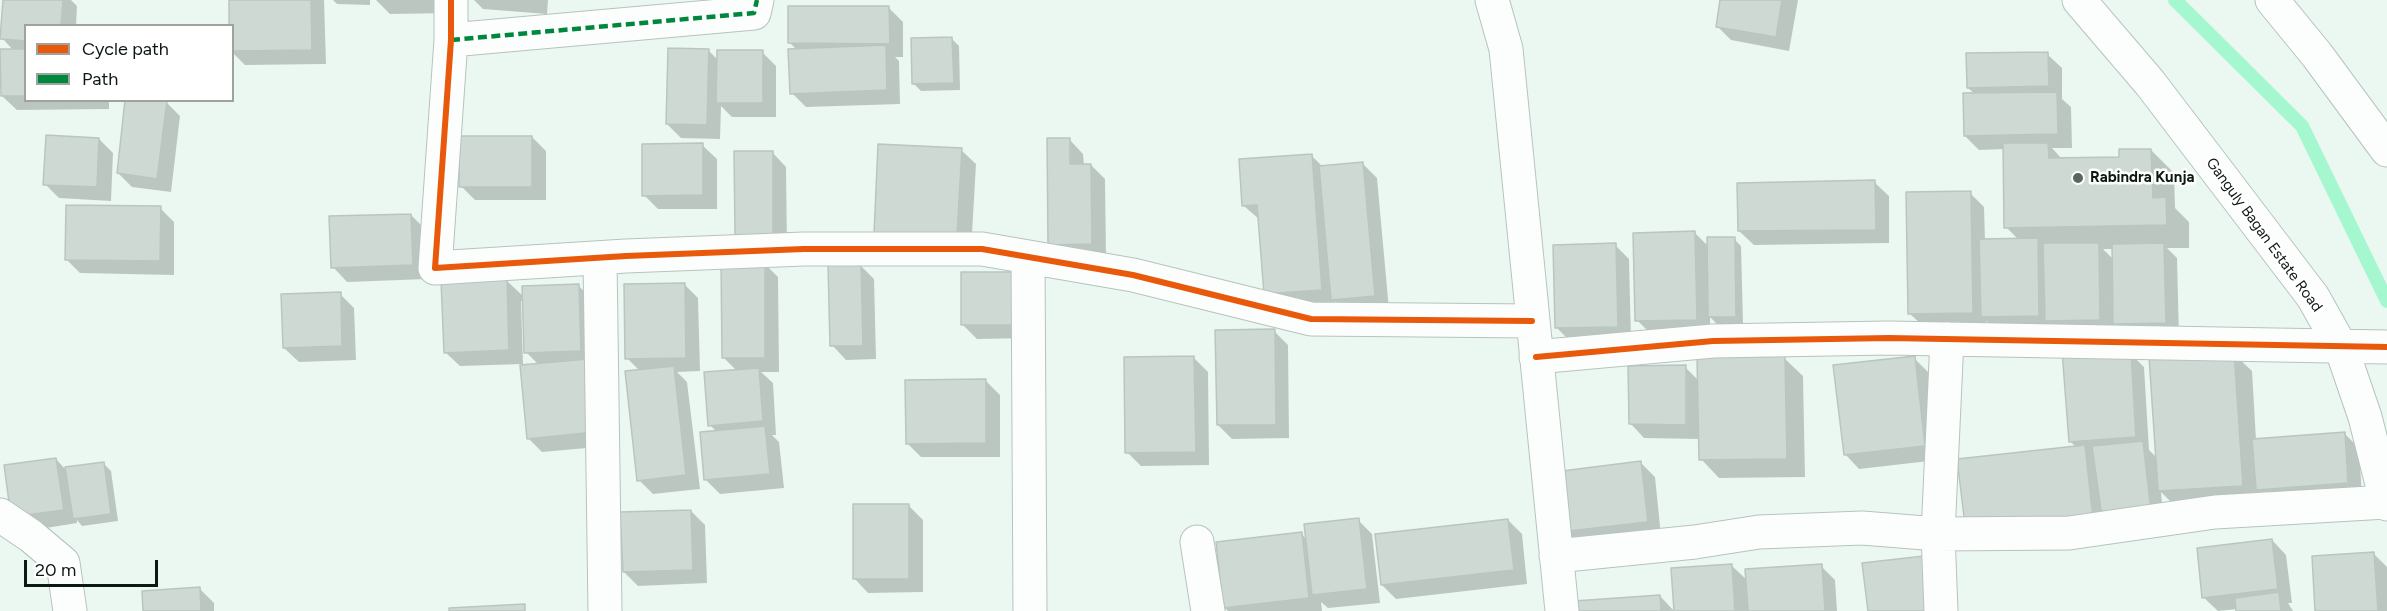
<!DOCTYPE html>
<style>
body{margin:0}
#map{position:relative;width:2387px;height:611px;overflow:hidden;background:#ebf8f1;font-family:Figtree,sans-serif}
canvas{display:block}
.legend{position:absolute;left:24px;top:24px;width:210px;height:78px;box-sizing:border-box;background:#fff;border:2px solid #9ea3a0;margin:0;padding:8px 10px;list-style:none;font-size:18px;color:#0c1812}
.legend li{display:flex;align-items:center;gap:12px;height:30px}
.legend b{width:30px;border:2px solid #9ea3a0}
.scale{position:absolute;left:24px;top:560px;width:134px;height:27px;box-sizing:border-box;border:3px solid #0c1812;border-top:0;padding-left:8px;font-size:18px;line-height:21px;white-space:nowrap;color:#0c1812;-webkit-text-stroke:4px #fff;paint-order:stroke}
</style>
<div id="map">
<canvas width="2387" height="611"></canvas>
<ul class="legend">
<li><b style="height:8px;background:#e8590c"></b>Cycle path</li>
<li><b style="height:8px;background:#00873e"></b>Path</li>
</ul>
<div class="scale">20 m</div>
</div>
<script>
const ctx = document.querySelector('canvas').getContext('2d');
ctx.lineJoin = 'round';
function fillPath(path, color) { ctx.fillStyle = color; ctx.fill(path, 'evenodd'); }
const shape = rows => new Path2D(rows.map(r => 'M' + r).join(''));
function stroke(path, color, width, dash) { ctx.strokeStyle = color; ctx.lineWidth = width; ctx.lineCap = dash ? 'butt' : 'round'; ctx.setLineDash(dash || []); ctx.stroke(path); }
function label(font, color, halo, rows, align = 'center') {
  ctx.font = font + ' Figtree,sans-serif'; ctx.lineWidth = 5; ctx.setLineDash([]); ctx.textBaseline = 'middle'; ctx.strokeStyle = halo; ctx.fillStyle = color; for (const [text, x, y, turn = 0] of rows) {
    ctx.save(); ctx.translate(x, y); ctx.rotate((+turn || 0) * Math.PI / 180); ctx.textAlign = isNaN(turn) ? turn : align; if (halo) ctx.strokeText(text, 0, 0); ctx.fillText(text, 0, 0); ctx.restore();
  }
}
fillPath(shape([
 [5,0,71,0,77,6,76,26,26,26,26,100,109,100,109,109,17,110,2,96,14,51,2,38],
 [230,0,324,0,326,64,245,65,232,52],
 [333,0,370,0,370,5,337,4],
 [376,0,449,0,449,13,390,14],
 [474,0,548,0,547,14,483,9],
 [1722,0,1798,0,1789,51,1731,40,1717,26],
 [889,8,903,22,903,57,895,57,899,61,900,104,806,107,792,93,797,50,790,43],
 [951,38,959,46,960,90,921,91,913,83],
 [708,50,718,60,762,52,776,66,776,117,732,117,721,106,720,139,681,138,667,124],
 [2047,54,2062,68,2062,99,2071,107,2072,148,2052,148,2063,160,2121,159,2151,150,2174,173,2175,208,2189,222,2189,248,2167,248,2177,258,2179,336,2129,337,2114,322,2114,334,1996,331,1986,321,1986,326,1924,327,1909,313,1970,193,1984,207,1985,241,2019,240,2006,227,2005,149,1979,150,1965,136,1976,95,1968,88],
 [2103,249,2113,249,2113,259],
 [127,100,166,102,180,116,171,192,132,187,118,173],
 [532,137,546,151,546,200,475,200,461,186],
 [99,139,113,153,111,201,59,198,45,184],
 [1069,139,1083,154,1084,165,1091,165,1105,179,1106,257,1049,244],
 [702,145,717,159,717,209,658,209,644,195],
 [961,150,976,164,971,251,890,247],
 [772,152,786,167,787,248,750,248,736,234],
 [1311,155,1323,167,1363,164,1377,178,1389,310,1347,313,1335,301,1335,304,1280,308,1265,293,1260,220,1244,206],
 [1874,182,1889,196,1889,243,1754,245,1739,231],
 [160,208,174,222,174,275,80,273,66,259],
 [411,215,425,229,427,279,347,282,333,267],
 [1695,233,1708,246,1734,239,1741,246,1743,324,1717,324,1710,317,1710,333,1651,334,1637,320],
 [1615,245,1629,259,1631,340,1571,342,1557,328],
 [764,263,778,277,779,372,761,372,773,383,776,435,772,435,779,442,784,488,720,494,705,479,717,432,710,425,737,371,724,358],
 [860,265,874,279,876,359,846,360,832,345],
 [1017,273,1031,338,977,339,963,325],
 [506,280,524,297,578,285,592,300,609,446,542,452,528,438,539,365,526,352,524,301,521,301,523,364,460,366,445,352],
 [684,284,698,298,700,371,677,372,687,382,700,489,653,494,639,480,640,371,627,358],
 [340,294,354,308,356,360,299,362,284,348],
 [1274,331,1288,345,1289,438,1232,439,1218,425],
 [2130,353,2144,367,2149,450,2157,458,2233,353,2252,371,2256,440,2345,434,2359,448,2362,497,2271,503,2260,492,2261,504,2178,509,2161,492,2164,525,2111,537,1986,551,1967,532,2076,447,2070,441],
 [1194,358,1208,372,1209,465,1141,466,1127,452],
 [1784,358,1803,376,1805,477,1719,478,1701,459,1700,439,1644,438,1630,423,1685,367,1699,381],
 [1914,358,1928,372,1938,460,1859,469,1845,454],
 [986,381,1000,395,1000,457,921,457,907,443],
 [56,459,65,469,103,463,111,471,118,521,82,526,77,520,77,523,27,531,13,517],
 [1641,463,1655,477,1661,536,1576,546,1562,532],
 [909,506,923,520,923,592,868,593,854,578],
 [691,511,705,525,707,583,638,586,624,572],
 [1358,520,1372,534,1380,603,1328,608,1321,602,1322,611,1228,611,1224,608,1301,534,1308,540],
 [1508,520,1522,534,1527,584,1396,599,1382,585],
 [2272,540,2286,555,2292,603,2288,603,2293,611,2238,611,2237,609,2218,611,2203,597],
 [2373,553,2387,567,2387,611,2317,611],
 [1731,565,1748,581,1821,566,1835,580,1837,611,1675,611],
 [200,589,214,603,214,611,145,611],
 [1660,596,1674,611,1576,611]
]), '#0003');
stroke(shape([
 [2175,0,2302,126,2387,301]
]), '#a4f7cf', 14);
const building = shape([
 [3,0,63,0,61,26,26,26,26,41,0,39,3,0],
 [229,0,311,0,312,50,232,51,232,26,229,26,229,0],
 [1720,0,1782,0,1776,37,1716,27,1720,0],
 [788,6,889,6,890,44,788,43,788,6],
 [952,37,954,83,912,84,911,38,952,37],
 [886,45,887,90,790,94,788,49,886,45],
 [668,48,709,49,707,125,666,124,668,48],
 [0,49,26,49,26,96,1,96,0,49],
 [717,50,763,50,763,103,716,103,717,50],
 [2048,52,2049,86,1967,88,1966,53,2048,52],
 [2057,92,2058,134,1964,136,1963,93,2057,92],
 [125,100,167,101,157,179,117,173,125,100],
 [46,135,99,138,97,187,43,185,46,135],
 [459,136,532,136,532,187,459,187,459,136],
 [1047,138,1070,138,1070,164,1091,164,1092,244,1048,245,1047,138],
 [703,143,703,195,642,196,642,144,703,143],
 [2003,143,2048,143,2049,158,2119,157,2119,149,2151,149,2153,198,2166,197,2167,225,2004,228,2003,143],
 [878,144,962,148,957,237,874,234,878,144],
 [734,151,773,151,773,235,735,235,734,151],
 [1312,154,1322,290,1264,294,1257,205,1242,206,1239,159,1312,154],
 [1363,162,1375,296,1331,300,1319,166,1363,162],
 [1875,180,1876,230,1738,231,1737,183,1875,180],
 [1971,191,1973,313,1908,314,1906,192,1971,191],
 [66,205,161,206,160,261,65,260,66,205],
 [411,214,413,265,331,268,329,216,411,214],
 [1695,231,1697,320,1635,321,1633,233,1695,231],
 [1707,237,1735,237,1736,317,1708,317,1707,237],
 [2038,238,2039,316,1981,317,1979,239,2038,238],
 [1616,243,1618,327,1555,328,1553,245,1616,243],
 [2043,243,2099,243,2100,320,2045,321,2043,243],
 [2164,243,2166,323,2113,324,2112,244,2164,243],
 [765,261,765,358,722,358,721,262,765,261],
 [861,263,863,346,830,346,828,265,861,263],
 [961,272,1017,272,1017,325,961,325,961,272],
 [507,278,509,350,444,353,441,281,507,278],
 [685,283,686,358,625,359,624,284,685,283],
 [579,284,581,351,524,353,522,286,579,284],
 [341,292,342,346,283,348,281,294,341,292],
 [1275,329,1276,425,1217,425,1215,330,1275,329],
 [2062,351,2131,352,2136,437,2069,442,2062,351],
 [2234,351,2243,486,2158,491,2149,357,2234,351],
 [1194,356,1196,452,1125,453,1124,357,1194,356],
 [1785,356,1787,459,1699,460,1697,357,1785,356],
 [1915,356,1925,446,1844,455,1833,365,1915,356],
 [588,359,595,432,527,439,520,365,588,359],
 [1686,365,1686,425,1629,424,1628,366,1686,365],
 [674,366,686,475,637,481,625,371,674,366],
 [759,368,763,421,708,426,704,372,759,368],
 [986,379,986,443,906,444,905,380,986,379],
 [765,426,770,474,704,480,700,432,765,426],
 [2345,432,2348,483,2256,490,2252,439,2345,432],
 [2143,441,2151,511,2102,517,2092,446,2143,441],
 [2085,445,2093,518,1966,533,1957,459,2085,445],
 [56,458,64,510,11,517,4,465,56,458],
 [1641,461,1648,522,1560,532,1554,472,1641,461],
 [104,462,111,514,73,519,65,467,104,462],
 [853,504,909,504,909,579,853,579,853,504],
 [691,510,693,570,623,572,620,512,691,510],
 [1359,518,1367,589,1312,595,1304,524,1359,518],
 [1508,519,1514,570,1381,585,1375,534,1508,519],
 [1302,532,1309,598,1223,608,1216,542,1302,532],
 [2272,539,2278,589,2202,598,2197,548,2272,539],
 [2374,552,2378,611,2315,611,2312,556,2374,552],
 [1924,556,1930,611,1868,611,1862,563,1924,556],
 [1732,564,1735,611,1674,611,1671,568,1732,564],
 [1822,564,1825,611,1748,611,1745,569,1822,564],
 [200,587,201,611,143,611,142,591,200,587],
 [2279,592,2281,611,2236,611,2235,598,2279,592],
 [1660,595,1661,611,1575,611,1574,601,1660,595],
 [525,604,525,611,449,611,449,608,525,604]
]);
fillPath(building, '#cdd9d2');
stroke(building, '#bac5c0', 1.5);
const minor = shape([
 [451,0,451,40,435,268,626,256,804,249,982,249,1133,275,1311,319,1532,321],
 [1492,0,1506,49,1562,611],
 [2079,0,2150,83,2313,297,2341,347,2365,417,2387,504],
 [2272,0,2317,55,2387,150],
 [451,40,754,13,757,0],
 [1028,257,1030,611],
 [600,259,605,611],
 [1536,357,1713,341,1889,338,2387,347],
 [0,515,31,536,63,563,70,611],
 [1197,542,1208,611],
 [1556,556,1695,542,1759,532,1862,528,1938,534,2069,533,2215,512,2387,502],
 [1941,611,1938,534,1947,339]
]);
stroke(minor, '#b7c3bd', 35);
stroke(minor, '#fcfefd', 33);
stroke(shape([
 [451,40,754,13,757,0]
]), '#00873e', 4.5, [9, 4.5]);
stroke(shape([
 [451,0,451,40,435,268,626,256,804,249,982,249,1133,275,1311,319,1532,321],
 [1536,357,1713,341,1889,338,2387,347]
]), '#e8590c', 6);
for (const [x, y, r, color] of [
 [2078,178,6,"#5a6660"]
]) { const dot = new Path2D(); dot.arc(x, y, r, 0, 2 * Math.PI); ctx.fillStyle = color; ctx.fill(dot); stroke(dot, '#fff', 2); }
label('bold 15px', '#0c1812', '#fff', [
 ["Rabindra Kunja",2090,178]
], 'left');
label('15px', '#0c1812', '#fff', [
 ["Ganguly Bagan Estate Road",2264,235,54]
]);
</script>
